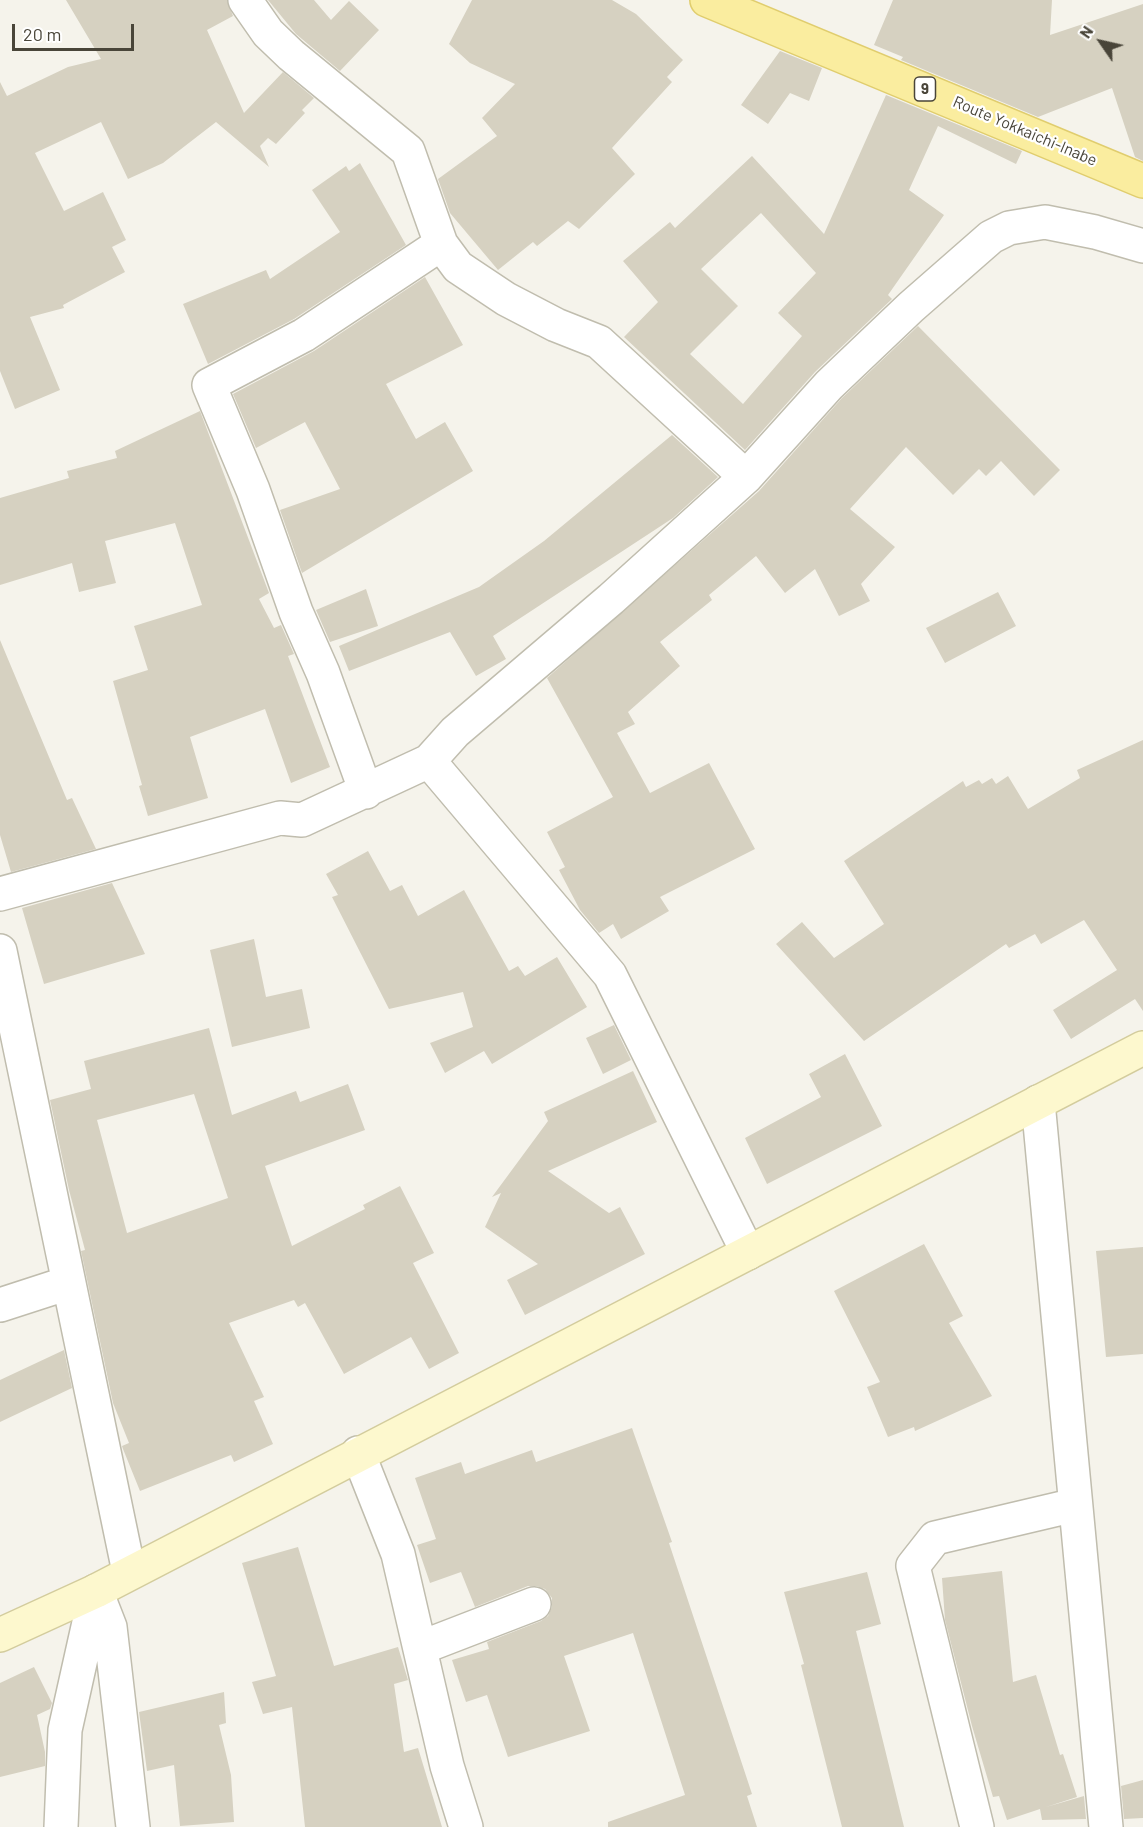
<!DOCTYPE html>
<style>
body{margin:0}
#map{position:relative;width:1143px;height:1827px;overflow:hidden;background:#f5f3eb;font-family:Barlow,sans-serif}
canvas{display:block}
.north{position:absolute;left:1071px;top:12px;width:60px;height:60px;-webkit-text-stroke:4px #fff;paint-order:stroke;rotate:304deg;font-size:16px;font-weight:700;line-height:24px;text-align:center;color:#494539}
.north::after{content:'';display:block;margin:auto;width:21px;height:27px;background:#494539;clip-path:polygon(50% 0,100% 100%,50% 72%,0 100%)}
.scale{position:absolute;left:12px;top:24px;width:122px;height:27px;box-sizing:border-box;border:3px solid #494539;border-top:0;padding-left:8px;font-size:18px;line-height:21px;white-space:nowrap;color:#494539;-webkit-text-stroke:4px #fff;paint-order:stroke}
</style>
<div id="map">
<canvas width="1143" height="1827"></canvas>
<div class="north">N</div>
<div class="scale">20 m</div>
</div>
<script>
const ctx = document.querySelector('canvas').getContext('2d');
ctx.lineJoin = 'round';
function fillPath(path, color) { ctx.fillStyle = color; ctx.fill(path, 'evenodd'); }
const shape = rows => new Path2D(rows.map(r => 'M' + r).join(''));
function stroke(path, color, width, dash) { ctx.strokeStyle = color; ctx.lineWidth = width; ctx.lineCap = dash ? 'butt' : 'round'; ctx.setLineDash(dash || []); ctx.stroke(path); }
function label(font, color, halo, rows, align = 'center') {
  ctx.font = font + ' Barlow,sans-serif'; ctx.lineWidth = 4.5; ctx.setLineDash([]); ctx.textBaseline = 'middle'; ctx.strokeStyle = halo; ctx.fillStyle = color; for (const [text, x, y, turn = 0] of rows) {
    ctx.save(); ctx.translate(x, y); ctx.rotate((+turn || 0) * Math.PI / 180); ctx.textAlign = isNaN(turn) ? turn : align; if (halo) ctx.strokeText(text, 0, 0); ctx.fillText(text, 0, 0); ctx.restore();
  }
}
fillPath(shape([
 [66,0,227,0,233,16,207,30,244,113,283,72,314,98,302,110,305,113,276,144,268,138,260,146,269,167,216,122,163,163,128,179,101,122,35,153,64,211,103,192,126,240,112,247,125,272,63,305,64,308,30,317,60,390,15,409,0,371,0,82,7,96,68,67,101,59],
 [268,0,314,0,331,20,349,1,379,30,340,71,296,34],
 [472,0,612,0,636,14,683,60,667,77,672,82,612,148,635,174,579,229,568,221,537,246,533,242,498,270,450,213,438,179,497,136,482,118,515,84,470,63,449,44],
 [893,0,1052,0,1050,35,1143,4,1143,161,1135,157,1112,88,1038,117,901,60,903,57,874,45],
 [780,51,822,68,809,101,790,93,768,124,741,105],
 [886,95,1022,151,1016,164,938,126,909,190,944,215,888,295,892,299,815,372,745,450,624,337,658,302,623,261,670,222,675,228,752,156,824,234],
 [761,213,816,273,778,313,802,336,743,404,690,354,738,306,701,269],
 [360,163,406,245,294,319,208,364,183,304,266,270,270,279,340,232,312,190,346,166,349,171],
 [425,277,463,345,386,384,416,439,445,422,473,471,302,573,280,510,340,489,305,422,256,448,233,394,314,351],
 [918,326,1060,470,1034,496,1001,461,986,476,979,469,953,495,906,447,850,509,895,547,861,584,870,601,839,616,815,569,785,593,756,556,709,595,712,600,660,642,680,666,628,712,635,724,617,733,650,793,709,763,755,849,660,897,669,911,621,939,613,924,599,933,580,910,559,870,565,867,547,832,613,797,547,678,759,491,842,398],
 [200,411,269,593,259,599,274,628,281,625,294,654,288,656,330,767,291,783,265,709,190,737,208,798,148,816,139,786,142,785,113,681,148,670,134,626,202,605,175,523,105,541,116,583,79,592,72,563,0,585,0,498,69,478,67,471,117,458,115,451],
 [672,435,718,477,673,518,493,636,506,659,476,676,450,632,349,671,339,646,479,587,544,541],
 [366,589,378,626,330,642,316,610],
 [998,592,1016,626,945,663,926,628],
 [0,640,67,800,72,798,96,849,11,872,0,835],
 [1143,740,1143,1011,1135,999,1071,1039,1053,1010,1117,970,1084,920,1041,944,1035,934,1009,948,1006,944,864,1041,776,944,802,922,834,958,884,924,844,861,963,781,966,787,979,780,982,784,992,778,996,784,1008,776,1028,809,1080,778,1077,770],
 [368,851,390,891,402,885,418,916,464,890,509,971,518,966,525,976,557,957,587,1007,492,1064,484,1051,445,1073,430,1043,473,1027,463,992,389,1009,332,897,338,895,326,874],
 [112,883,145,954,44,984,22,908],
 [254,939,266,997,302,989,310,1028,232,1047,210,950],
 [614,1025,631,1060,603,1074,586,1038],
 [209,1028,232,1115,296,1091,300,1102,348,1084,365,1130,265,1166,292,1246,365,1209,363,1205,400,1186,434,1253,413,1263,459,1353,429,1369,411,1337,344,1374,305,1303,298,1307,294,1300,229,1323,264,1397,254,1401,273,1444,234,1462,231,1455,140,1491,123,1449,122,1446,129,1443,113,1403,81,1251,85,1250,69,1190,50,1100,91,1089,84,1061],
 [194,1094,228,1198,127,1233,97,1120],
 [845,1054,882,1126,767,1184,745,1138,821,1097,809,1074],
 [633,1071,657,1122,548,1171,609,1213,620,1207,645,1254,525,1315,507,1280,538,1264,485,1227,501,1193,492,1197,548,1121,544,1112],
 [924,1244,963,1316,949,1323,992,1396,915,1431,914,1427,888,1437,867,1387,880,1382,834,1291],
 [1143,1247,1143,1354,1106,1357,1096,1251],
 [64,1350,72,1388,0,1422,0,1380],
 [632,1428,672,1542,669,1543,752,1794,747,1796,757,1827,608,1827,608,1822,685,1795,633,1633,564,1656,590,1731,508,1757,487,1695,466,1702,452,1660,489,1649,487,1642,541,1621,548,1616,552,1607,552,1598,545,1589,537,1586,528,1586,475,1607,461,1572,430,1583,417,1545,436,1539,415,1478,461,1462,465,1474,532,1450,536,1462],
 [298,1547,334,1666,398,1647,408,1680,394,1684,404,1752,418,1748,442,1827,305,1827,292,1707,263,1714,252,1682,276,1676,242,1563],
 [1002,1571,1013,1682,1036,1675,1060,1755,1063,1754,1077,1797,1046,1807,1084,1796,1086,1819,1042,1820,1040,1809,1007,1820,999,1796,993,1797,972,1726,945,1620,942,1578],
 [867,1572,881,1624,856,1631,904,1827,842,1827,801,1665,804,1664,784,1592],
 [34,1667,52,1703,50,1709,37,1715,45,1752,45,1766,0,1777,0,1683],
 [224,1692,226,1723,219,1725,231,1775,234,1822,180,1826,174,1765,147,1771,139,1712],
 [1143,1780,1143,1818,1124,1819,1121,1786]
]), '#d6d1c1');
const street = shape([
 [245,0,268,33,291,55,408,151,441,244,458,267,506,299,556,325,599,342,746,477],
 [429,761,610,975,748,1253],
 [366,792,323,673,296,612,253,490,209,385,304,335,441,244],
 [0,894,280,818,302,820,429,761,455,732,611,599,746,477,829,385,911,307,991,237,1009,228,1045,222,1095,232,1143,246],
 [0,951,129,1572],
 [1038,1102,1106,1827],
 [0,1305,68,1283],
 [358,1453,398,1554,447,1766,466,1827],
 [96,1591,110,1627,133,1827],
 [420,1648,534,1604],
 [61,1827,65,1730,96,1591],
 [977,1827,913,1566,935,1538,1075,1505]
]);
const secondary = shape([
 [0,1635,96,1591,1143,1048]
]);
const primary = shape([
 [707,0,1143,181]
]);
stroke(street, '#c0bdae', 36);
stroke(secondary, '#d3cc9d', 36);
stroke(primary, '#e0cd6e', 36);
stroke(street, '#fff', 33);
stroke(secondary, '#fdf8ce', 33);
stroke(primary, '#faed9f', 33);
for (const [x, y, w] of [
 [925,89,21]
]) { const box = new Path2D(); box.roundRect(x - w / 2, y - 12, w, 24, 4.5); ctx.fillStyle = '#fff'; ctx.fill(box); stroke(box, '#494539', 1.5); }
label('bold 15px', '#494539', null, [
 ["9",925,89]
]);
label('16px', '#494539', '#fff', [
 ["Route Yokkaichi-Inabe",1025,131,23]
]);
</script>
